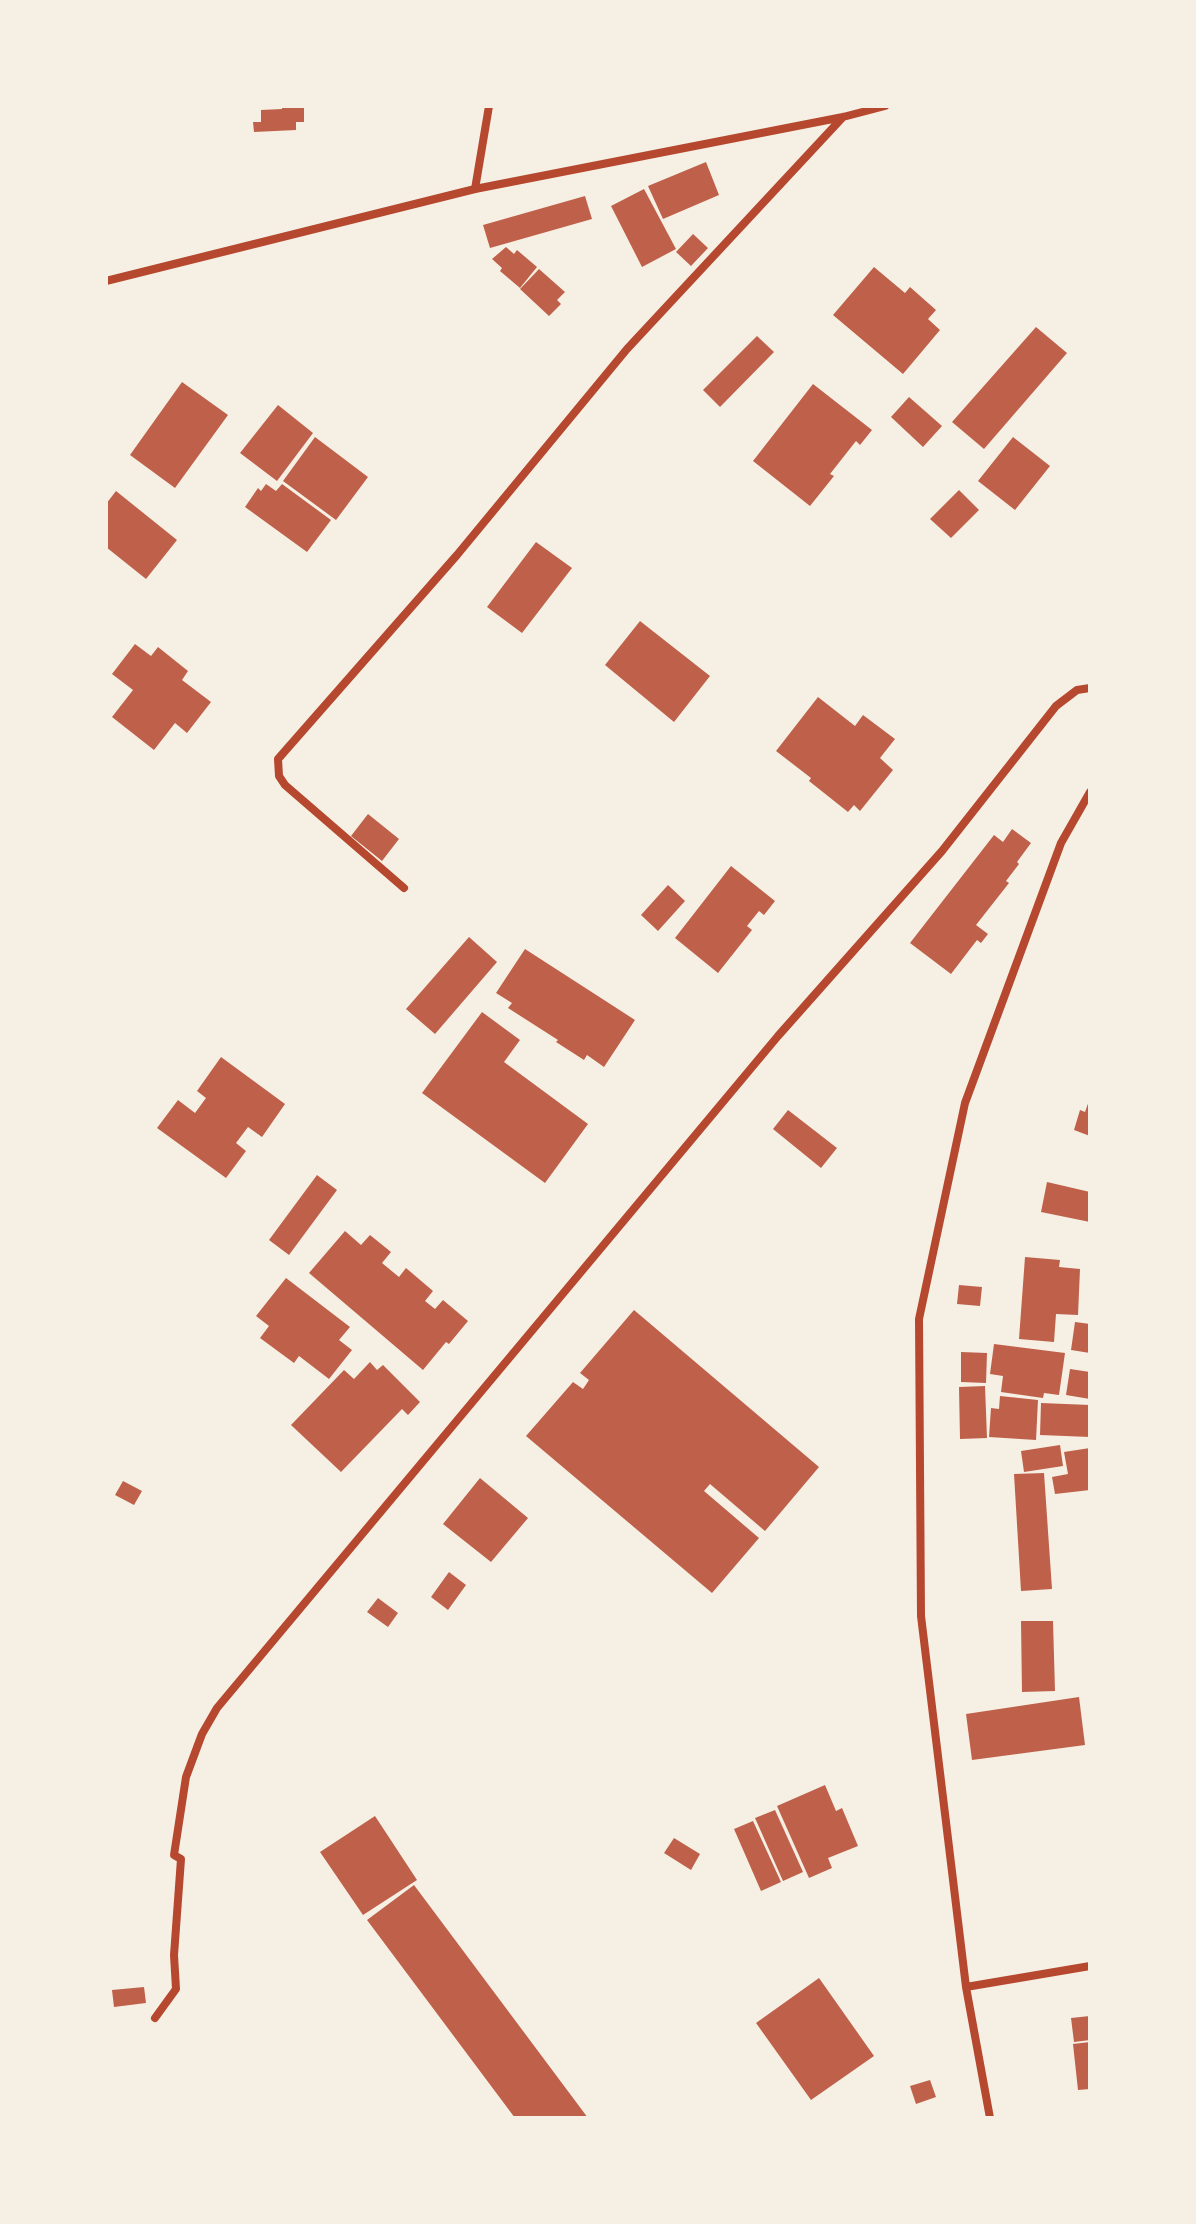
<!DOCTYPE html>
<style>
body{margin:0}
#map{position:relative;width:1196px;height:2224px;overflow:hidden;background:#f6efe4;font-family:"Noto Sans",sans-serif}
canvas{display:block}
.frame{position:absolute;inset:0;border:108px solid #f6efe4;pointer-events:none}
</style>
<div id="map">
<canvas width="1196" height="2224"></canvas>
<div class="frame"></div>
</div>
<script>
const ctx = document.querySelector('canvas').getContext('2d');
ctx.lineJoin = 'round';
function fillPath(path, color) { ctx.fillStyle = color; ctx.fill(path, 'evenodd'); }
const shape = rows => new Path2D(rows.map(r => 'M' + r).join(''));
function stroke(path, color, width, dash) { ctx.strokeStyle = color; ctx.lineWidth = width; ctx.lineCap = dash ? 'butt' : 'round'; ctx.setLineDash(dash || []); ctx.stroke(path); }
fillPath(shape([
 [282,106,304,106,304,122,296,122,296,130,254,132,253,122,261,122,261,110,282,109],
 [706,162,719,195,663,219,648,186],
 [644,189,676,249,642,267,611,206],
 [585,196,592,219,490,248,483,225],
 [693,234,708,248,691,266,676,252],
 [506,247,514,254,517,250,537,267,520,288,500,271,502,268,492,259],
 [874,267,905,293,910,287,936,310,928,319,940,330,903,374,833,315],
 [539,269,565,292,557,300,561,304,549,316,520,289],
 [1036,327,1067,353,984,449,952,422],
 [757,336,774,352,720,407,703,390],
 [182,382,228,415,175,488,130,455],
 [813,384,872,430,860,445,856,441,830,474,834,476,810,506,753,461],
 [909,397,942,426,923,447,891,417],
 [278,405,313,433,277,481,240,453],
 [315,437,368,477,336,520,283,481],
 [1013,437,1050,466,1015,510,978,481],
 [266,484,276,491,282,484,331,520,307,552,245,507,258,488,261,491],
 [959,490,979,510,951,538,930,519],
 [116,491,177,540,146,579,106,547,106,504],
 [536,542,572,568,522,633,487,607],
 [640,621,710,676,674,722,605,665],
 [135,644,151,656,158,647,188,671,182,680,211,702,187,733,175,723,154,750,112,717,133,690,112,674],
 [818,697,855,726,863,715,895,739,880,758,893,770,860,811,854,805,848,812,809,781,811,778,776,751],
 [368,814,399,839,382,861,351,836],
 [1012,829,1031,843,1017,862,1019,864,1006,881,1009,883,976,925,988,934,981,943,977,940,951,974,910,943,994,835,1003,842],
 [731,866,775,901,764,915,759,911,747,926,752,930,718,973,675,938],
 [668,885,685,901,658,931,641,915],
 [469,937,497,962,435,1034,406,1009],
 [525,949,635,1020,604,1067,587,1055,584,1060,556,1042,558,1040,508,1008,512,1003,496,993],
 [482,1012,520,1040,504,1062,588,1124,545,1183,422,1093],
 [221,1057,285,1104,262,1137,248,1127,236,1143,246,1151,226,1178,157,1128,178,1100,195,1113,206,1098,197,1091],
 [1090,1098,1090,1136,1074,1130,1080,1110,1085,1112],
 [788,1110,837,1148,821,1168,773,1129],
 [317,1175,337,1190,289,1255,269,1240],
 [1047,1182,1090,1192,1090,1222,1041,1212],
 [345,1231,361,1245,370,1235,391,1252,382,1263,399,1277,406,1268,433,1291,425,1301,435,1309,443,1300,468,1321,449,1344,446,1342,423,1370,309,1273],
 [1025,1257,1060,1260,1059,1267,1080,1269,1078,1315,1056,1314,1054,1342,1019,1339],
 [286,1278,350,1327,339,1340,352,1350,329,1379,299,1356,294,1363,260,1338,269,1326,256,1316],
 [959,1285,982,1287,980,1306,957,1304],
 [634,1310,819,1467,765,1531,710,1484,704,1491,759,1538,712,1593,526,1436,573,1382,583,1389,589,1380,580,1373],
 [1075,1322,1090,1324,1090,1353,1071,1350],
 [994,1344,1065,1353,1059,1395,1044,1393,1043,1398,1001,1392,1003,1376,990,1374],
 [961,1352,987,1353,986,1383,961,1382],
 [370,1362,377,1370,383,1365,420,1402,408,1415,402,1409,341,1472,291,1425,344,1370,354,1379],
 [1070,1369,1090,1372,1090,1399,1066,1395],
 [985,1386,987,1438,960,1439,959,1387],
 [1000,1396,1038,1400,1036,1440,989,1437,991,1408,999,1409],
 [1041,1403,1090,1405,1090,1437,1040,1435],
 [1060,1445,1063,1466,1024,1472,1021,1451],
 [1090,1448,1090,1490,1055,1494,1052,1477,1068,1474,1064,1452],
 [1044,1473,1052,1589,1021,1591,1014,1474],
 [480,1478,528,1518,491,1562,443,1524],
 [123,1481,142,1491,134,1505,115,1495],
 [449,1572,466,1585,448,1610,431,1597],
 [378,1598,398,1613,388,1627,367,1612],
 [1021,1621,1053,1621,1055,1691,1022,1692],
 [1079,1697,1085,1745,972,1760,966,1714],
 [825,1785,836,1811,842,1808,858,1846,828,1858,832,1868,809,1878,777,1806],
 [775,1810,803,1872,783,1881,755,1818],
 [375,1816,417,1880,363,1915,320,1852],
 [753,1821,781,1882,761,1891,734,1829],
 [674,1838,700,1854,691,1870,664,1853],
 [414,1885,588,2118,515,2118,367,1920],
 [819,1978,874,2056,811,2100,756,2023],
 [144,1987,146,2003,114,2007,112,1990],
 [1090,2016,1090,2040,1074,2042,1071,2018],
 [1090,2042,1090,2089,1078,2090,1073,2044],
 [930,2080,936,2097,916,2104,910,2086]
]), '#bf614a');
stroke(shape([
 [475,189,489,106],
 [106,281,475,189,843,117,885,106],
 [404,888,285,785,279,776,278,759,457,555,627,349,843,117],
 [966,1987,1090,1966],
 [155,2018,176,1989,174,1955,181,1859,174,1855,186,1777,202,1734,217,1708,778,1036,942,851,1056,706,1077,690,1090,688],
 [990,2118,966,1987,921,1616,919,1319,965,1103,1061,843,1090,792]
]), '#b5482f', 8);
</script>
